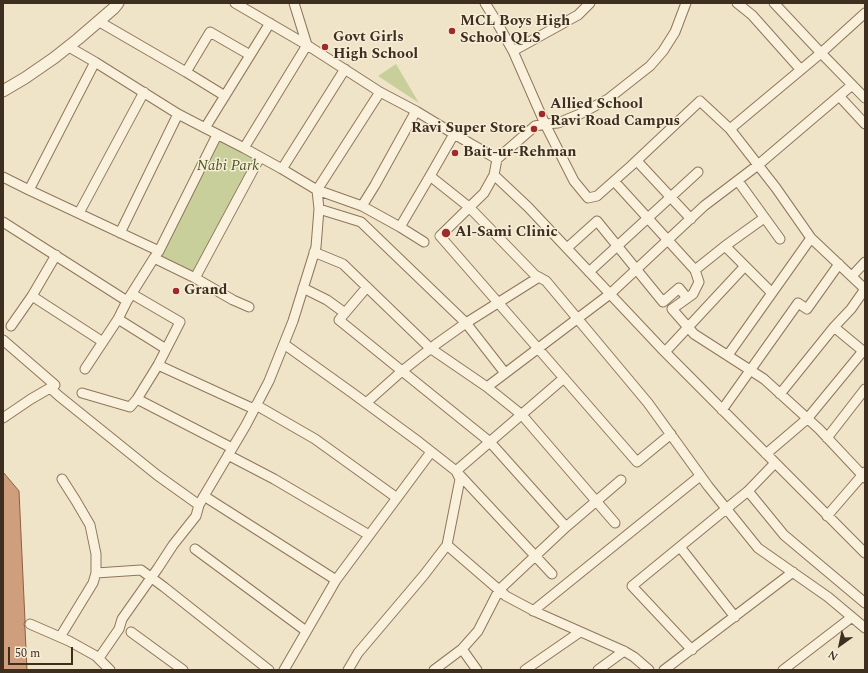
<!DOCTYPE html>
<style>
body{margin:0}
#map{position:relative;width:868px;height:673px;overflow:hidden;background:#f0e4c8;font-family:Spectral,serif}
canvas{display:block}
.frame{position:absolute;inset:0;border:4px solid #3d2e20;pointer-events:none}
.north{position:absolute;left:820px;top:625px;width:40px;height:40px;-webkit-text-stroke:3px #f7eed8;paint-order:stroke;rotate:213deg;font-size:11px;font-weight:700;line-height:16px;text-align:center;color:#3d2e20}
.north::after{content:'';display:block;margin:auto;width:14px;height:18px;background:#3d2e20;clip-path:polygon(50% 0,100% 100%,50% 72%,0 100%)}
.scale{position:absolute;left:8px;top:647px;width:65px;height:18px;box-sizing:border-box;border:2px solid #3d2e20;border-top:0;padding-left:5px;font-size:12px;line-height:14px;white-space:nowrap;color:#3d2e20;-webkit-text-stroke:3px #f7eed8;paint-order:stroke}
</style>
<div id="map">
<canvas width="868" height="673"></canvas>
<div class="frame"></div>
<div class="north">N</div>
<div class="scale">50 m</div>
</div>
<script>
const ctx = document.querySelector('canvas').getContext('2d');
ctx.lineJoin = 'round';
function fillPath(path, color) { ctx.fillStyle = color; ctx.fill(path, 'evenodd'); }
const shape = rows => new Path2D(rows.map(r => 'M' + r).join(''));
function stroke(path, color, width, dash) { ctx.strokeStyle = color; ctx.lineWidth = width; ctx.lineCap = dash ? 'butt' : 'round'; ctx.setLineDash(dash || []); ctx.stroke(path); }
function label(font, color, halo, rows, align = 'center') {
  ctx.font = font + ' Spectral,serif'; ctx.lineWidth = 3; ctx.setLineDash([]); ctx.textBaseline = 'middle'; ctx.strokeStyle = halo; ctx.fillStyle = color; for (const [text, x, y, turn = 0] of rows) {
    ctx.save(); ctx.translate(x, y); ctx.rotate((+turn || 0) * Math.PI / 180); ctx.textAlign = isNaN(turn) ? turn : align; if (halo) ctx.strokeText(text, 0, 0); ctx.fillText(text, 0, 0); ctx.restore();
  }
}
fillPath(shape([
 [396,64,419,103,378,76],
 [220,138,255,158,194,274,161,256]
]), '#c9cf9b');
const building = shape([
 [3,472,19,491,25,621,24,624,25,628,27,670,3,670,3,472]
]);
fillPath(building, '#cf9f7d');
stroke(building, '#8d5f41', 1);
const minor = shape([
 [235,3,307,45,380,92,416,111,454,134,497,159,535,126,545,124,513,51,495,19,485,3],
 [686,3,675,32,663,51,650,66,608,99,580,114,558,123,545,124,574,181,588,198,597,196,632,165,700,101,730,129,776,188,811,238,865,289,851,309,834,327,780,394],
 [737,3,752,15,801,70],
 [774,3,821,53,865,98],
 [98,21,186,72,225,96],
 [69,47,95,62,178,114,205,128,270,23],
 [513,51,578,15,590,3],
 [186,72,210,32,250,55],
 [840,97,865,124],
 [205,128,244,148,282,169,317,190,362,206,400,227,424,242],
 [730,129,821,53,865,13],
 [244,148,307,45,294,3],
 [497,159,494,175,484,193,440,236,637,462,671,434],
 [637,161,691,219],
 [282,169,345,69],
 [494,175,528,207,661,348,865,553],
 [430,176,469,207,535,275,546,281,648,403,708,486,758,548,828,597,865,628],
 [3,177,29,190,159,251],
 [614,181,695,270,699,282,693,294,672,309,694,334,764,379,819,429,865,478],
 [738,181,780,239],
 [29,190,95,62],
 [362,206,375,185,416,111],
 [319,209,361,222,466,323,505,373],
 [79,213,144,92],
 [764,218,725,246,772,293],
 [3,222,127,301],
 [400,227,430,176,454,134],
 [120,233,178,114],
 [567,248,597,221,663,302,679,288,687,298],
 [314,252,343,264,430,348,487,387,522,415,615,523],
 [154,258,195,278,260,157],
 [695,270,725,246],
 [589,272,698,172],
 [852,276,865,262],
 [539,277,466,323,435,345,402,371,490,442,566,527],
 [195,278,233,300,249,307],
 [303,288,327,300,345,313],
 [132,294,180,322,158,365,137,399],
 [32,296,103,342],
 [118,319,166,349],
 [11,326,32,296,56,255],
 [3,340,55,385,50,388,59,396,157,475,199,505],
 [284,344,351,392,419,442,456,471,460,479,447,545,506,596,536,612,624,651,634,657,649,670],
 [665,352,745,266],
 [728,355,811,238],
 [158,365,254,409],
 [85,369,118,319,127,301,154,258,159,251,217,135],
 [487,387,610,294,704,206,758,165,852,85],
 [82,393,130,407,137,399,232,448],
 [366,403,402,371,339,320,367,287],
 [256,405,315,439,397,498],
 [722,410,798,303,807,309,839,264],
 [3,418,31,399,50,388],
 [827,438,865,389],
 [766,454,807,419,863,351,834,327],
 [228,455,274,479,369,535],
 [748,491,784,535,865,603],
 [204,496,336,580],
 [827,516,865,472],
 [680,547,735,617],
 [195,549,306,631],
 [96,573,141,570,164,587,269,670],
 [552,574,456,471,564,378],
 [533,611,700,476],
 [30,624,69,641,96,656,110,670],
 [131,632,183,670],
 [60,637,93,583,96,573,96,554,90,525,76,501,62,479],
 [462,649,477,670],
 [692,650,632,586,748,491,775,463],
 [99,658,119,629,122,619,158,568,173,545,196,516,199,505,204,496,246,425,269,381,293,321,316,247,319,209,317,190,380,92],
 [284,670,336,580,431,452],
 [348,670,358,653,424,575,447,545],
 [434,670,462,649,478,631,499,590,566,527,621,480],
 [525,670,580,632],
 [598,670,624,651],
 [664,670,793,572],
 [783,670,852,617]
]);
const tertiary = shape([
 [3,91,25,78,54,58,78,39,114,8,118,3]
]);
stroke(minor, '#8d765c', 11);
stroke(tertiary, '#8d765c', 13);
stroke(minor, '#faf1dc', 9);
stroke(tertiary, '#faf1dc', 11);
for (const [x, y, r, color] of [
 [452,31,4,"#9e2a2b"],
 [325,47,4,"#9e2a2b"],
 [542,114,4,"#9e2a2b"],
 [534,129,4,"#9e2a2b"],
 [455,153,4,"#9e2a2b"],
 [446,233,5,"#9e2a2b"],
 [176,291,4,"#9e2a2b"]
]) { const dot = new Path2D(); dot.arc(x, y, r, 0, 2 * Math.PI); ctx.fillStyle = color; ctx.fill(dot); stroke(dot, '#f7eed8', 1.5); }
label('bold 15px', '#3d2e20', '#f7eed8', [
 ["MCL Boys High",460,22],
 ["School QLS",460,39],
 ["Govt Girls",333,38],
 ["High School",333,55],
 ["Allied School",550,105],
 ["Ravi Road Campus",550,122],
 ["Ravi Super Store",526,129,"right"],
 ["Bait-ur-Rehman",463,153],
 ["Al-Sami Clinic",455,233],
 ["Grand",184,291]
], 'left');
label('italic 15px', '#4d5a26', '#f7eed8', [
 ["Nabi Park",228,167]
]);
</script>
